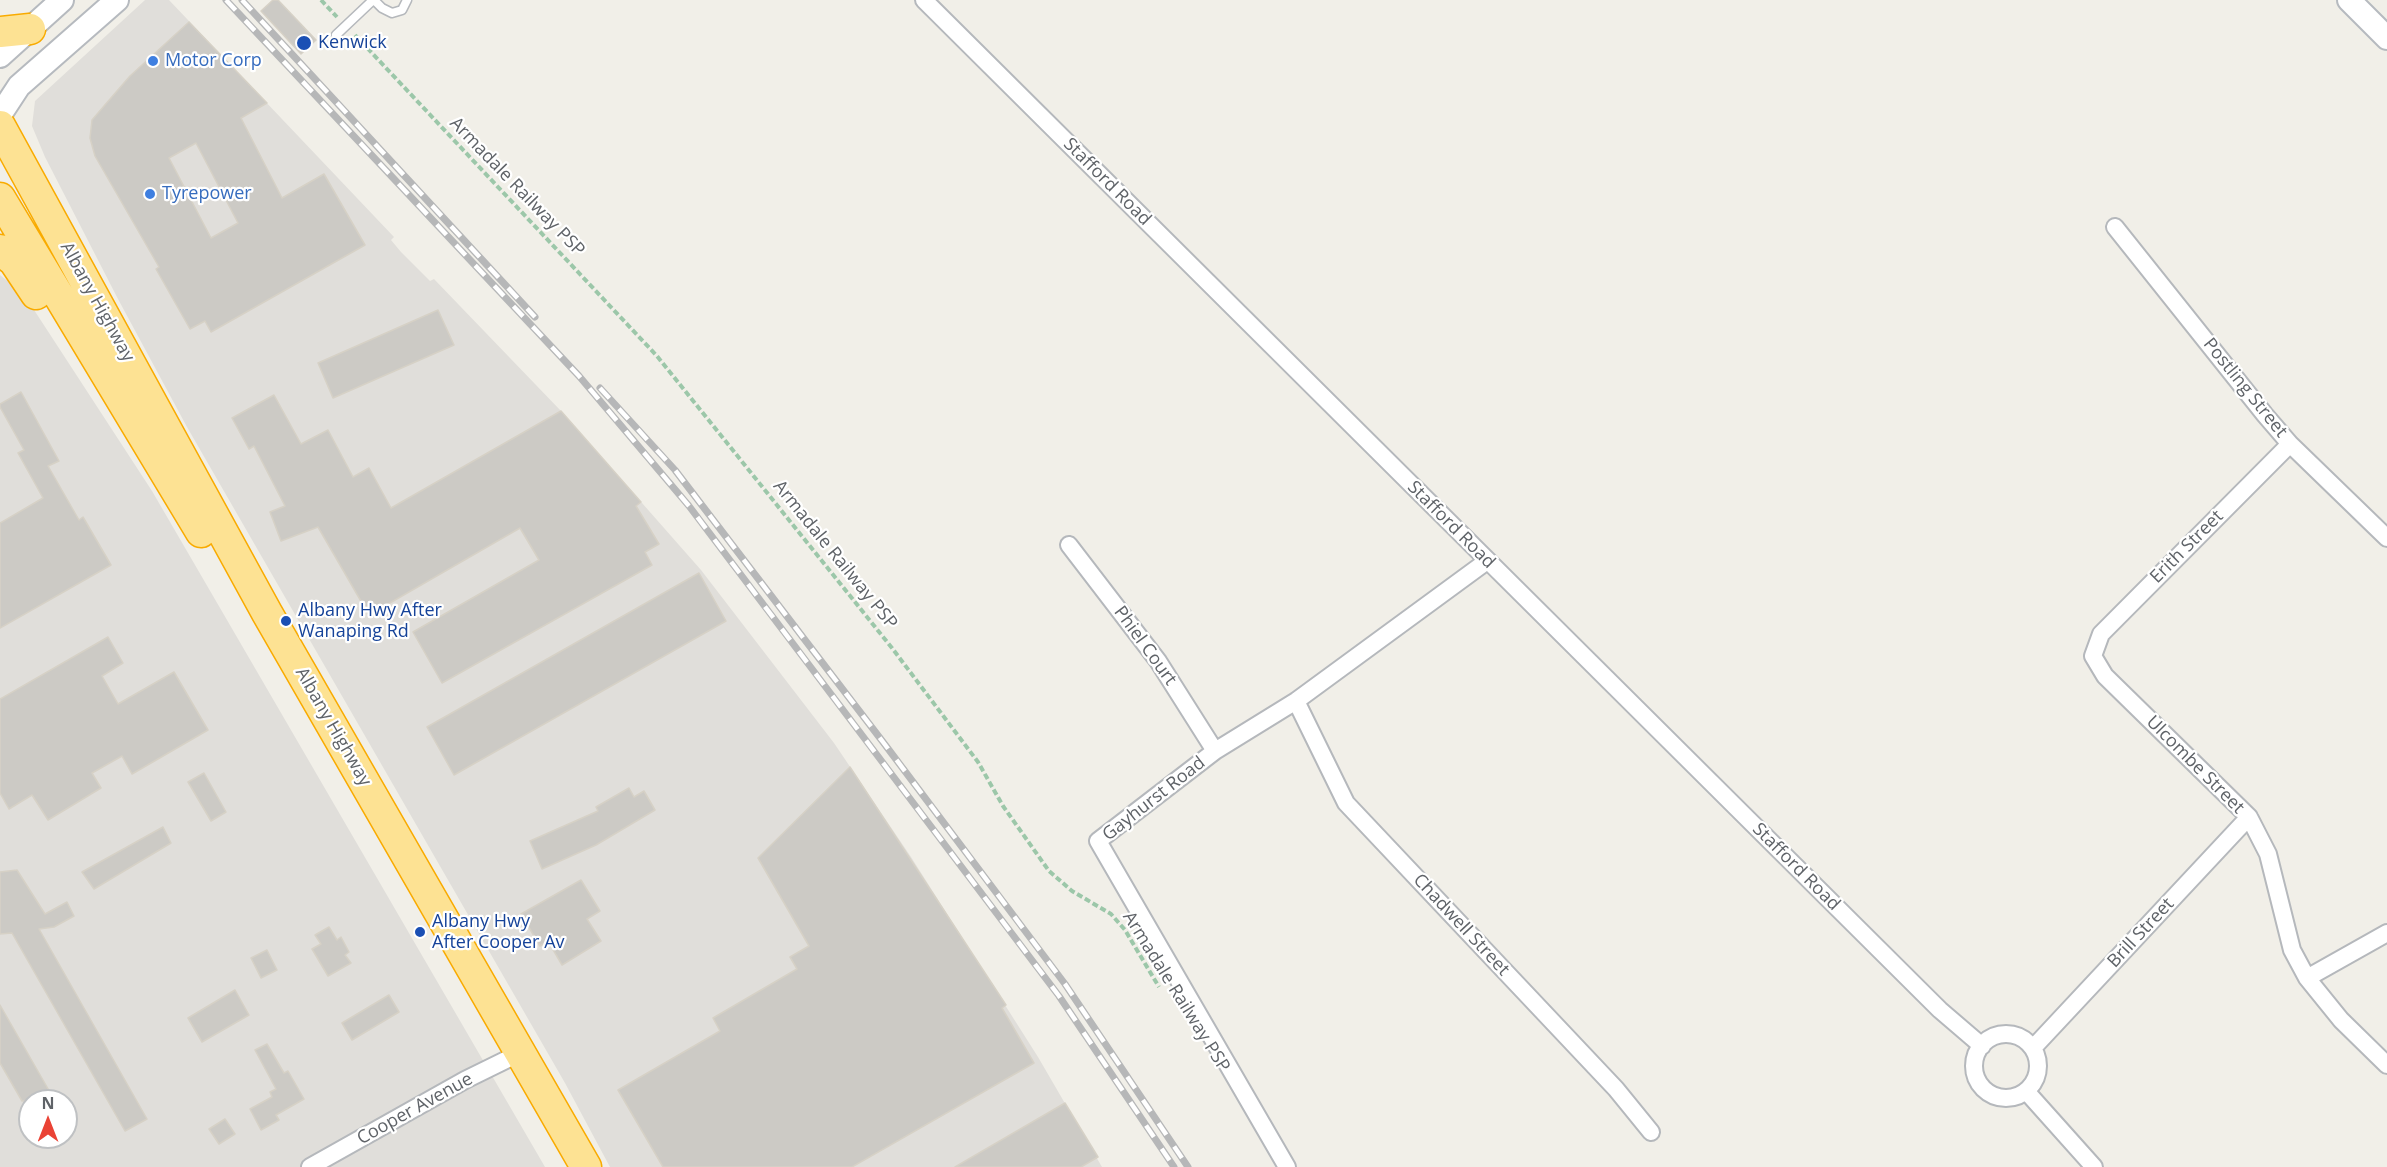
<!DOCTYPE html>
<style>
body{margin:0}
#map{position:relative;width:2387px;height:1167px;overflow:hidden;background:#f1efe8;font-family:"Open Sans",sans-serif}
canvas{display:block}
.north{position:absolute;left:18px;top:1089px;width:60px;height:60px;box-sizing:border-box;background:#fff;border:2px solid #bfc1c3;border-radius:50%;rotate:0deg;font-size:16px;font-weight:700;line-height:24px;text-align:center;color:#5f6368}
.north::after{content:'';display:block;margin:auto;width:21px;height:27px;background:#ea4335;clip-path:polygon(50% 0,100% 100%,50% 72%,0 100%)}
</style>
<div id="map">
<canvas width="2387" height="1167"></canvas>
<div class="north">N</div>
</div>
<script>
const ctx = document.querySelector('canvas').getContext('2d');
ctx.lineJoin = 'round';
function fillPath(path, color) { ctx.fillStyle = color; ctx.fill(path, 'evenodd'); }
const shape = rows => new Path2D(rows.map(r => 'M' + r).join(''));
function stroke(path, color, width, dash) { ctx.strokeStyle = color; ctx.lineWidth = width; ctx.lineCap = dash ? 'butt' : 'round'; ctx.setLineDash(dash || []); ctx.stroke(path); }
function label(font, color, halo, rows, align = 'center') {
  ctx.font = font + ' "Open Sans",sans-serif'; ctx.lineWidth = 4.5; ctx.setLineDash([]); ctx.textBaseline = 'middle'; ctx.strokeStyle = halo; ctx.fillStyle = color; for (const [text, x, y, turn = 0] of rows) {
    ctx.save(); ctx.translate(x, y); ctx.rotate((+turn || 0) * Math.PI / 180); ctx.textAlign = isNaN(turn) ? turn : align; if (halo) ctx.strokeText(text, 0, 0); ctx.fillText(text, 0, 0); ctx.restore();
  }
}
fillPath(shape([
 [145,0,169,0,394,237,391,240,401,252,430,281,434,279,561,411,701,570,834,743,911,857,1038,1057,1102,1167,610,1167,565,1083,187,427,118,299,45,157,32,126,35,101],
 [0,275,23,293,152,491,545,1167,0,1167],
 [30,1101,66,1101,66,1137,30,1137]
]), '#e0deda');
const building = shape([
 [273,0,278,0,316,40,301,54,261,11,273,0],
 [189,22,267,103,241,118,282,198,324,174,365,245,211,332,205,321,190,329,156,269,159,267,95,156,90,138,92,120,104,106,130,76,189,22],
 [196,143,238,223,211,238,169,158,196,143],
 [438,310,454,345,333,398,318,363,438,310],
 [21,392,59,461,48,466,79,520,83,517,111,565,0,628,0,523,43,498,18,453,24,450,0,407,0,404,21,392],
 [274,395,301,444,328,430,353,477,369,468,391,508,561,411,641,502,636,506,659,544,645,552,652,565,442,683,413,632,539,560,520,528,369,615,318,527,281,541,270,512,285,506,254,446,249,449,232,418,274,395],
 [699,573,726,621,454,775,427,727,699,573],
 [108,637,123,663,102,676,118,704,174,672,208,730,132,774,122,756,92,773,101,788,48,820,32,795,9,809,0,793,0,699,108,637],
 [850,767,1006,1005,1002,1008,1034,1063,852,1167,663,1167,618,1090,720,1031,713,1018,797,969,790,957,809,946,758,858,850,767],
 [204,773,226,812,211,821,188,782,204,773],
 [629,788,634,797,644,791,655,810,596,845,542,869,530,841,598,811,596,807,629,788],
 [163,827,171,843,94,889,82,872,163,827],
 [17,870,45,914,67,902,74,916,54,927,39,929,147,1119,125,1131,12,933,0,934,0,872,17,870],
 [581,880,600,911,587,919,601,941,562,965,548,941,540,946,521,914,581,880],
 [329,927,337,940,341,937,349,952,345,955,351,963,328,976,312,949,321,944,315,935,329,927],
 [267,950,277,970,261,978,251,958,267,950],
 [235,990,249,1015,202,1042,188,1018,235,990],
 [389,995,399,1012,352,1040,342,1023,389,995],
 [0,1005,55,1101,22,1101,0,1063,0,1005],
 [267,1044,284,1073,288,1071,304,1099,276,1115,279,1120,261,1130,250,1109,272,1097,270,1092,276,1089,255,1050,267,1044],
 [1065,1103,1098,1157,1081,1167,955,1167,1065,1103],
 [225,1119,235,1134,219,1144,209,1129,225,1119]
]);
fillPath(building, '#cccac5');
stroke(building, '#d6d1c6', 1.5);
const lane = shape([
 [374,0,382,8,392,13,402,10,407,0],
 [336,35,373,0]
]);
const street = shape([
 [924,0,1940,1010,1982,1046],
 [2115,227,2265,415,2290,444,2387,538],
 [2290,444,2101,634,2093,656,2105,676,2249,817,2268,854,2292,950,2307,978,2341,1020,2387,1065],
 [1069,545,1158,661,1215,751],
 [1296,701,1346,803,1616,1089,1651,1132],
 [2307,978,2387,933],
 '1974 1066a32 32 0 1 1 64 0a32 32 0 1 1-64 0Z',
 [2033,1048,2249,817],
 [2026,1091,2094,1167],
 [310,1167,465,1080,520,1053],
 [1287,1167,1098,841,1215,751,1296,701,1487,561]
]);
const secondary = shape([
 [2349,0,2387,38],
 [0,56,62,0],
 [0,115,19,86,117,0]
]);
const highway = shape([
 [0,32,30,29],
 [0,126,267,613,586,1167],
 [0,198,201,532],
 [0,250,14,261,36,294]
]);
stroke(lane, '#b5b8bc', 11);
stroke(street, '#b5b8bc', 20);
stroke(secondary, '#b6babf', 26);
stroke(highway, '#f9ab00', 33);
stroke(shape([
 [321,0,337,17],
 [355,35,657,356,892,648,978,762,1003,806,1049,871,1072,891,1111,914,1125,930,1159,987]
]), '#9cc7a9', 4, [6, 3]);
stroke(lane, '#fff', 8);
stroke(street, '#fff', 16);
stroke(secondary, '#fff', 22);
stroke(highway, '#fde293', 30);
const rail = shape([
 [226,0,579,376,689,506,1059,996,1174,1167],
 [242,0,535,317],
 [600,388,675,470,883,742,1065,984,1188,1167]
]);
stroke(rail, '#b6b7b8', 7);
stroke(rail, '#fff', 4.5, [14]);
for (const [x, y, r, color] of [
 [304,43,8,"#1a4fb4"],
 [153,61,6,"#3f7fe0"],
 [150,194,6,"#3f7fe0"],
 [286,621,6,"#1a4fb4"],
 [420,932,6,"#1a4fb4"]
]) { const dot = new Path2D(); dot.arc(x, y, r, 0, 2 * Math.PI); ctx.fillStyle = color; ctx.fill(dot); stroke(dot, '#fff', 2); }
label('18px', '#164399', '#fff', [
 ["Kenwick",318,43],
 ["Albany Hwy After",298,611],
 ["Wanaping Rd",298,632],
 ["Albany Hwy",432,922],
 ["After Cooper Av",432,943]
], 'left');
label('18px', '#366cbe', '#fff', [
 ["Motor Corp",165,61],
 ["Tyrepower",162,194]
], 'left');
label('18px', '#5f6368', '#fff', [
 ["Stafford Road",1107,182,45],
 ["Armadale Railway PSP",517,187,46],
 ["Albany Highway",97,302,61],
 ["Postling Street",2245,388,51],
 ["Stafford Road",1451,525,45],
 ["Erith Street",2187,547,-45],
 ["Armadale Railway PSP",835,555,51],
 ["Phiel Court",1145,646,54],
 ["Albany Highway",333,727,60],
 ["Ulcombe Street",2195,765,45],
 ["Gayhurst Road",1154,799,-38],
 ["Stafford Road",1796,867,45],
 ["Chadwell Street",1461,925,47],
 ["Brill Street",2141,933,-47],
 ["Armadale Railway PSP",1176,992,58],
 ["Cooper Avenue",415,1109,-29]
]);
</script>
